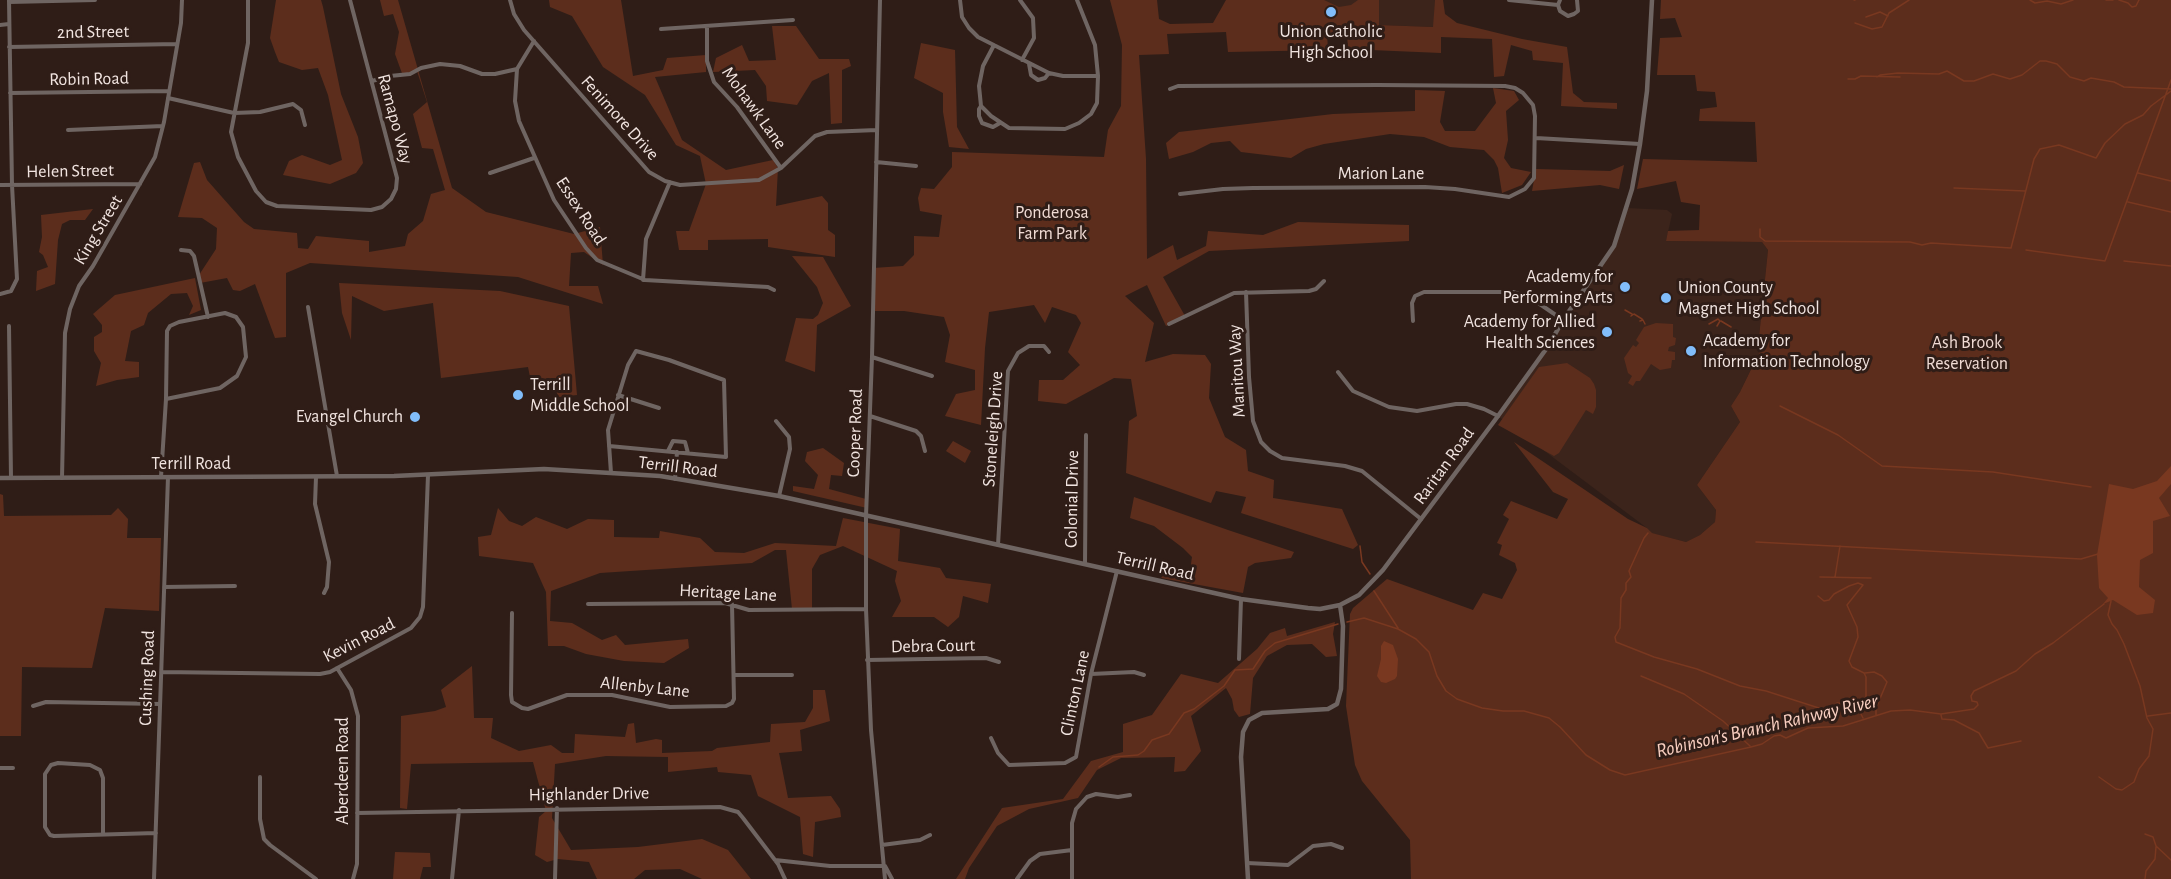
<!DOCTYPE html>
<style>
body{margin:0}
canvas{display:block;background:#2f1d17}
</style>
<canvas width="2171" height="879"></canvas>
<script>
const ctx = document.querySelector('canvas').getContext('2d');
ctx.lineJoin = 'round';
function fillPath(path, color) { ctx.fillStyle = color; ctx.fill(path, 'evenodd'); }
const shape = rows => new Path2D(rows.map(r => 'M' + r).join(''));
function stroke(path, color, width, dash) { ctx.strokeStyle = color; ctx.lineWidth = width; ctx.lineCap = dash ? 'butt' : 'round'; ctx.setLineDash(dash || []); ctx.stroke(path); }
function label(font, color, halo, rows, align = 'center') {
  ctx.font = font + ' "Alegreya Sans",sans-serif'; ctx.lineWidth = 6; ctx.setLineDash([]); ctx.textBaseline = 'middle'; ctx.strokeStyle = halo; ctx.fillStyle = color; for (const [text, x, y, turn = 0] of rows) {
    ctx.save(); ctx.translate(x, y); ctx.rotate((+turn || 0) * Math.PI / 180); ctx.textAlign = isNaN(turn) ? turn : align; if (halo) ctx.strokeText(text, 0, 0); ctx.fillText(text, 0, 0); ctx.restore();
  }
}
fillPath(shape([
 [1229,0,1435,0,1434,27,1379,25],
 [1626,208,1667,210,1672,214,1666,241,1762,242,1768,250,1759,337,1762,347,1740,392,1731,406,1740,422,1697,485,1716,510,1715,522,1700,535,1686,542,1651,533,1647,528,1498,416,1614,246]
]), '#3c241b');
fillPath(shape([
 [276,0,321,0,323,7,341,94,358,137,363,163,356,173,330,184,283,175,289,161,302,155,330,165,342,160,328,95,318,68,302,70,279,62,275,52,270,38],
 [380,0,398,0,452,188,486,212,574,234,600,227,603,265,584,252,571,253,569,286,598,286,603,304,518,277,310,263,286,273,286,337,275,338,255,284,240,291,233,290,227,278,200,283,199,275,216,249,217,228,202,218,178,217,194,163,200,162,207,180,244,222,254,229,297,233,298,248,308,249,316,236,369,241,369,252,405,246,408,234,423,221,431,194,445,190,433,149,422,148,413,114,427,102,417,71,403,76,395,54,399,32,393,14,384,16],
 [549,0,621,0,633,76,663,70,667,58,706,55,706,72,655,77,682,140,726,170,773,160,778,168,776,206,822,196,828,203,828,230,835,235,835,257,768,247,768,239,708,240,708,250,679,250,676,231,689,231,706,184,700,156,676,145,645,95,603,67,572,16,550,7],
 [1110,0,1157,0,1159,19,1170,24,1213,23,1226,0,1324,0,1339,7,1351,5,1358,0,1379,0,1379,25,1433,27,1435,0,1443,0,1445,14,1457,23,1522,39,1567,47,1573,93,1584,102,1617,103,1617,109,1561,106,1563,63,1533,60,1532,51,1511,45,1504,76,1494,77,1492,39,1441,37,1441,53,1348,49,1347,34,1327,33,1328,50,1228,52,1226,32,1167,34,1169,54,1139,55,1146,159,1147,259,1173,245,1177,260,1206,246,1208,231,1263,235,1298,222,1409,225,1409,241,1209,251,1163,277,1185,316,1166,326,1147,285,1125,296,1154,323,1145,362,1173,354,1205,355,1211,364,1209,398,1225,437,1246,450,1248,471,1274,480,1273,498,1342,509,1358,545,1353,549,1241,513,1246,497,1216,491,1211,503,1126,473,1129,421,1137,416,1131,379,1114,378,1066,404,1038,401,1039,380,1063,380,1080,365,1068,352,1081,323,1076,315,1052,307,1045,323,1034,305,989,312,985,348,981,425,945,416,956,394,975,390,975,370,945,362,950,335,944,317,904,311,872,311,873,268,903,266,914,255,914,236,939,237,942,215,920,211,918,198,921,188,934,189,952,167,952,152,1104,157,1108,130,1121,106,1122,45],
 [1661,0,2171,0,2171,879,1411,879,1410,840,1362,781,1355,765,1346,706,1350,614,1353,608,1387,579,1473,610,1483,593,1502,599,1517,570,1515,563,1499,555,1502,545,1497,543,1509,519,1503,515,1511,501,1557,519,1568,499,1553,492,1514,442,1628,519,1647,528,1652,533,1686,542,1700,535,1715,522,1716,510,1697,485,1740,422,1731,406,1740,392,1762,347,1759,337,1768,250,1762,242,1666,241,1668,231,1699,230,1700,205,1681,202,1676,181,1637,189,1643,159,1757,162,1755,122,1699,121,1700,109,1717,107,1715,92,1697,91,1695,75,1657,75,1660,38,1682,37,1675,18,1660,19],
 [772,26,796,26,819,59,849,59,851,66,842,70,842,123,831,124,829,73,812,81,797,105,767,101,766,86,755,70,713,72,716,58,742,45,749,61,776,60],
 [921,43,955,50,957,127,969,149,949,147,943,112,943,93,914,78],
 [1493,88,1514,91,1519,100,1506,111,1508,140,1504,158,1511,168,1531,172,1522,185,1502,193,1498,168,1494,160,1484,150,1450,147,1424,137,1390,134,1324,144,1306,149,1291,158,1241,152,1230,141,1211,143,1193,152,1169,159,1166,143,1179,132,1333,114,1415,111,1415,90,1445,91,1440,122,1445,131,1475,131,1496,103],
 [1624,165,1619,189,1600,185,1532,191,1536,169,1610,171],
 [93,209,85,220,70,220,62,224,58,240,55,284,36,291,37,271,48,267,43,255,39,252,42,237,41,215],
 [792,256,823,257,851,306,817,325,815,372,785,361,796,318,813,319,818,315,823,303,817,287],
 [195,278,201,310,189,315,193,306,187,293,171,294,148,313,144,325,131,331,125,361,139,362,139,377,117,380,96,386,101,363,94,351,94,337,102,332,102,325,93,314,115,295],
 [339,283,500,291,569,306,577,395,559,397,551,382,531,382,528,367,441,378,433,303,384,311,352,296,351,340,342,313],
 [1656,323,1673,324,1673,337,1676,338,1675,345,1669,347,1668,351,1675,352,1675,360,1672,360,1671,368,1660,370,1651,364,1640,381,1636,381,1633,386,1628,383,1632,376,1628,373,1624,358,1633,345,1636,347,1639,343,1636,340,1644,327],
 [1567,363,1590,378,1594,384,1596,390,1596,407,1593,414,1586,410,1559,453,1554,456,1498,425,1539,367],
 [953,441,971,451,965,463,946,451],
 [823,448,844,463,842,476,831,475,829,489,866,499,867,508,793,491,793,486,814,489,818,475,805,461,807,452],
 [0,494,3,495,4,516,111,515,118,508,128,519,127,538,161,538,159,611,105,608,92,668,22,667,21,736,0,736],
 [1134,497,1228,530,1294,552,1291,558,1255,563,1248,567,1243,593,1161,578,1168,570,1190,571,1192,557,1183,548,1154,526,1130,518],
 [498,508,509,521,522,526,536,517,567,529,588,519,614,520,614,537,659,538,660,531,700,538,715,552,744,553,775,543,836,546,843,518,900,529,898,561,940,568,946,578,991,584,988,603,963,596,959,617,948,627,934,617,892,617,901,601,895,581,897,571,843,546,820,555,812,569,812,610,792,609,786,550,775,550,752,563,600,573,551,591,550,621,572,623,602,640,616,635,625,645,688,639,689,648,664,663,624,661,586,654,564,646,548,646,546,592,533,563,479,556,478,537,491,535],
 [1335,622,1333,634,1337,656,1326,657,1312,644,1287,645,1267,656,1253,678,1250,714,1239,717,1234,710,1232,699,1226,688,1191,716,1201,751,1185,771,1174,772,1175,757,1121,758,1097,770,1078,798,1029,809,997,826,969,868,965,879,956,879,1002,808,1063,799,1091,761,1123,752,1123,724,1152,715,1181,674,1218,683,1257,649,1270,633,1285,628,1287,636],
 [472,666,474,718,493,718,491,738,519,751,551,745,562,753,574,753,575,734,625,737,628,724,634,723,636,743,656,739,662,740,662,753,712,751,717,748,770,742,771,724,805,722,813,708,813,690,825,690,830,721,800,730,802,751,779,753,788,798,831,796,840,809,841,817,815,822,813,857,803,854,800,817,758,796,751,775,718,772,717,767,668,772,668,757,606,756,555,764,552,818,571,850,638,847,702,839,728,850,751,879,702,879,680,869,645,870,634,879,597,879,589,862,558,859,547,862,535,855,539,817,546,811,533,762,411,764,407,809,400,808,401,716,435,711,446,707,441,690],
 [395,852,430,853,431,867,423,867,420,879,393,879]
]), '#5c2d1c');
fillPath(shape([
 [2171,466,2171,484,2159,498,2170,516,2153,521,2153,553,2140,560,2139,587,2155,600,2153,613,2137,615,2113,600,2103,604,2108,598,2099,588,2097,555,2109,484,2133,489,2157,481],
 [1384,641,1393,645,1398,659,1397,676,1395,679,1386,683,1381,682,1377,676,1381,659,1381,646]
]), '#793820');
stroke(shape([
 [1854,0,1855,0],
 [2030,0,2035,3,2047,1,2061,4,2073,0],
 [2106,0,2113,0],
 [2119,0,2128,3,2132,7,2136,6,2139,0],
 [1866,17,1880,12,1888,16],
 [1855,23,1872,29,1882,27,1889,13,1909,0],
 [1877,77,1880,75,1898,73,1939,74,1947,71,1964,81,1974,81,1993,74,2010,79,2022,75,2040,61,2046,61,2057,64,2070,77,2084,81,2091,78,2114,82,2124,87,2171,89],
 [1848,79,1855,79,1861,76,1900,77],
 [2138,173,2171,181],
 [1954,188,2025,191],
 [2128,202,2171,212],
 [1760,229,1760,237,1765,241,1910,242,1922,245,1931,243,2011,248,2034,159,2040,149,2059,145,2096,158,2105,143,2125,124,2143,115,2151,106,2171,91],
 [2026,250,2105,261,2171,80],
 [2124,261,2171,266],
 [1625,310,1632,314],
 [1631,316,1634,314,1642,319],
 [1640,321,1643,320,1645,324],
 [1721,321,1731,327],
 [1709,324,1718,319,1720,321,1717,326],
 [1780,406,1838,435,1882,466,1993,472,2091,487],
 [1648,533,1644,538,1629,571,1631,577,1626,583,1626,590,1621,598,1620,628,1615,637,1616,642,1654,657,1697,669,1740,686,1766,691,1825,710,1829,711,1837,703,1853,705,1866,703],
 [1756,542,2081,559,2098,554],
 [1360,546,1362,562,1370,574],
 [1820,577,1871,578],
 [1835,577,1840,546],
 [1374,591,1398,628],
 [1818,596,1824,601,1829,600,1834,594,1849,586,1858,583,1863,585,1847,605,1857,627,1858,637,1849,661,1852,667,1864,673,1866,677,1866,703,1860,712,1863,718],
 [1347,622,1364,618,1398,629,1416,639,1429,652,1437,676,1446,691,1457,699,1482,708,1503,711,1524,711,1549,718,1560,727,1586,755,1610,770,1625,775,1751,747,1762,744,1774,736,1780,735,1786,738,1808,728,1843,726,1891,711,1910,710,1941,714,1974,709,1978,705,1977,702,1972,701,1971,696,1974,691,2016,671,2035,654,2053,643,2104,604],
 [1865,673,1874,672,1882,676,1887,682,1876,708,1876,715],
 [1641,676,1684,694,1723,721,1750,746],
 [1941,715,1942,719,1954,720,1979,733,1988,748,2021,741],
 [2148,716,2171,713],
 [1099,767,1113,757,1138,755,1144,751,1152,740,1169,734,1184,713,1194,709,1224,686,1235,670,1253,669,1265,651,1275,643,1338,624],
 [2099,777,2116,789,2122,790,2134,782,2139,769,2149,756,2153,729,2147,718,2140,686,2124,644,2117,630,2112,624,2108,615,2111,601],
 [2145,834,2153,837,2156,846,2171,860],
 [2145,879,2146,871,2155,859,2156,847]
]), '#793820', 1.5);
stroke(shape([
 [248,0,248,43,231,132,238,157,256,191,266,202,277,206,371,210,382,207,391,199,396,189,397,178,350,0],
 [510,0,514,14,524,30,649,172,665,181,680,185,759,180,781,168,815,136,827,132,877,130],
 [880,0,872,357,866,516,866,609,871,730,885,879],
 [960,0,962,17,969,28,978,37,1049,73,1063,76,1098,76],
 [1020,0,1033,18,1034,38,1022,60],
 [1509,0,1558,5],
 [1560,0,1558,5,1560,11,1568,16,1574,14,1578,11,1577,0],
 [9,2,95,0],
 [0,25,9,24],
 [707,26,707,61,714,82,737,107,781,168],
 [661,29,793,20],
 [534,41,517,69,515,101,519,121,554,200,586,248,597,260,645,280,768,287,774,290],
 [994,45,983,66,979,86,981,106,991,116,1009,128,1065,129,1079,123,1091,114,1097,103,1098,76,1095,45,1077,0],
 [9,47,177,44],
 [1029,64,1031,75,1038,80,1045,78,1049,73],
 [372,81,390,76,410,74,421,68,440,64,460,66,482,74,495,74,517,69],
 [1170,89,1178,86,1378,85,1505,86,1515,88,1523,93,1533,105,1535,116,1534,178,1525,189,1509,197,1455,189,1425,187,1253,188,1223,189,1180,194],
 [10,93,169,91],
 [168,98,234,113,260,112,293,104,301,110,305,125],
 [981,106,979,109,979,116,982,123,993,127,1000,123],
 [68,130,163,126],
 [1536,138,1640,144],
 [876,162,916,166],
 [490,173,534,158],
 [0,185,140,184],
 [181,250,190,251,194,256,208,317],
 [643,280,646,239,670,182],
 [1246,292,1249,377,1253,421,1261,442,1270,451,1282,458,1345,466,1362,471,1421,519],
 [0,294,11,291,17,279,12,185,9,0],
 [308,307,337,476],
 [1413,321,1412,303,1415,296,1424,292,1513,292,1531,298,1563,320],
 [1169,324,1234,293,1309,291,1316,289,1324,281],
 [9,326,11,478],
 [872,357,932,376],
 [1338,372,1353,391,1389,407,1417,411,1456,404,1467,404,1484,409,1498,416],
 [618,395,659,408],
 [870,416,916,431,921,436,925,451],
 [776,421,789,437,790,449,779,496],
 [609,446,726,457,724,380,669,360,636,351,628,365,608,430,611,473],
 [668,451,673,441,685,442,688,453],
 [161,477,166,399,167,331,170,326,179,322,225,313,236,317,243,327,246,357,237,376,220,388,166,399],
 [316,477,315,504,329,562,327,587,324,593],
 [62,478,65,333,70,309,79,286,93,266,155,157,164,122,181,23,182,0],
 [675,479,677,452],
 [998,545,1008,371,1018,353,1029,346,1044,346,1049,352],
 [1085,564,1086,435],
 [164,587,235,586],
 [588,604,725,603,749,610,866,609],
 [512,613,511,695,512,702,522,708,528,709,567,695,612,695,670,707,726,706,732,703,734,699,732,604],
 [1239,659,1241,599],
 [867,660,986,658,999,662],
 [337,668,351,690,358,716,357,864,353,879],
 [161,672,320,674,330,672,411,628,420,617,423,607,428,475],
 [1091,674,1134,672,1144,675],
 [734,675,792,675],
 [33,706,46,702,160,704],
 [991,738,998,753,1009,765,1065,763,1076,757,1091,674,1117,571],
 [0,768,13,768],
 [260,777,260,819,264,839,270,845,316,879],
 [357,813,720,807,738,812,743,818,778,864,785,879],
 [103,834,103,778,100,770,90,765,58,763,51,765,45,774,45,827,50,835,54,836,156,833],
 [882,845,920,840,930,835],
 [775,860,830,866,885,866],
 [1247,863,1288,865,1313,846,1331,844,1342,848],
 [885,866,892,879],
 [154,879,168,477],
 [452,879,459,810],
 [555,879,557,808],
 [1017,879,1030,861,1040,854,1072,850],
 [1072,879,1072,823,1076,809,1087,797,1096,794,1118,797,1130,795]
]), '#6f6562', 4);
stroke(shape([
 [0,478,394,476,544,469,660,476,779,496,1241,599,1308,608,1320,609,1340,605,1359,595,1383,570,1498,416,1549,345,1563,320,1614,246,1632,189,1640,144,1647,91,1652,0],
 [1248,879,1241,757,1243,732,1249,720,1262,713,1328,709,1337,704,1341,689,1343,626,1340,605]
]), '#6f6562', 4.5);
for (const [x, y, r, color] of [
 [1331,12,6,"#81bdfa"],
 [1625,287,6,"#81bdfa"],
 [1666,298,6,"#81bdfa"],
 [1607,332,6,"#81bdfa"],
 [1691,351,6,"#81bdfa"],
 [518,395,6,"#81bdfa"],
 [415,417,6,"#81bdfa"]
]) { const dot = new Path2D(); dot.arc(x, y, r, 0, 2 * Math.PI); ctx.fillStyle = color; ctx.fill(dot); stroke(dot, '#2f1d17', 2); }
label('18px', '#f1e4e0', '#2f1d17', [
 ["2nd Street",93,32,-1],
 ["Robin Road",89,79,-1],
 ["Mohawk Lane",754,108,54],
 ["Fenimore Drive",620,118,48],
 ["Ramapo Way",395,119,75],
 ["Helen Street",70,171,-1],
 ["Marion Lane",1381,174],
 ["Essex Road",581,211,57],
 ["King Street",98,230,-59],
 ["Manitou Way",1237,371,-93],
 ["Stoneleigh Drive",993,429,-86],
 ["Cooper Road",855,433,-88],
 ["Terrill Road",191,464],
 ["Raritan Road",1444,466,-54],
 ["Terrill Road",678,467,7],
 ["Colonial Drive",1072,499,-89],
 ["Terrill Road",1155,566,13],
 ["Heritage Lane",728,593,3],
 ["Kevin Road",359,640,-27],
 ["Debra Court",933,646,-1],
 ["Cushing Road",147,678,-88],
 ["Allenby Lane",645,687,6],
 ["Clinton Lane",1075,693,-78],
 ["Aberdeen Road",343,771,-90],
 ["Highlander Drive",589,794,-1]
]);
label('18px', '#f1e4e0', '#2f1d17', [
 ["Union Catholic",1331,32,"center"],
 ["High School",1331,53,"center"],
 ["Academy for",1613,277],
 ["Performing Arts",1613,298],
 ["Union County",1678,288,"left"],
 ["Magnet High School",1678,309,"left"],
 ["Academy for Allied",1595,322],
 ["Health Sciences",1595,343],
 ["Academy for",1703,341,"left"],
 ["Information Technology",1703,362,"left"],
 ["Terrill",530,385,"left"],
 ["Middle School",530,406,"left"],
 ["Evangel Church",403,417]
], 'right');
label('18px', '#f0dbd4', '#2f1d17', [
 ["Ponderosa",1052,213],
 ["Farm Park",1052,234],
 ["Ash Brook",1967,343],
 ["Reservation",1967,364]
]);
label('italic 20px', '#f9cfc1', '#2f1d17', [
 ["Robinson's Branch Rahway River",1767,726,-13]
]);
</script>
